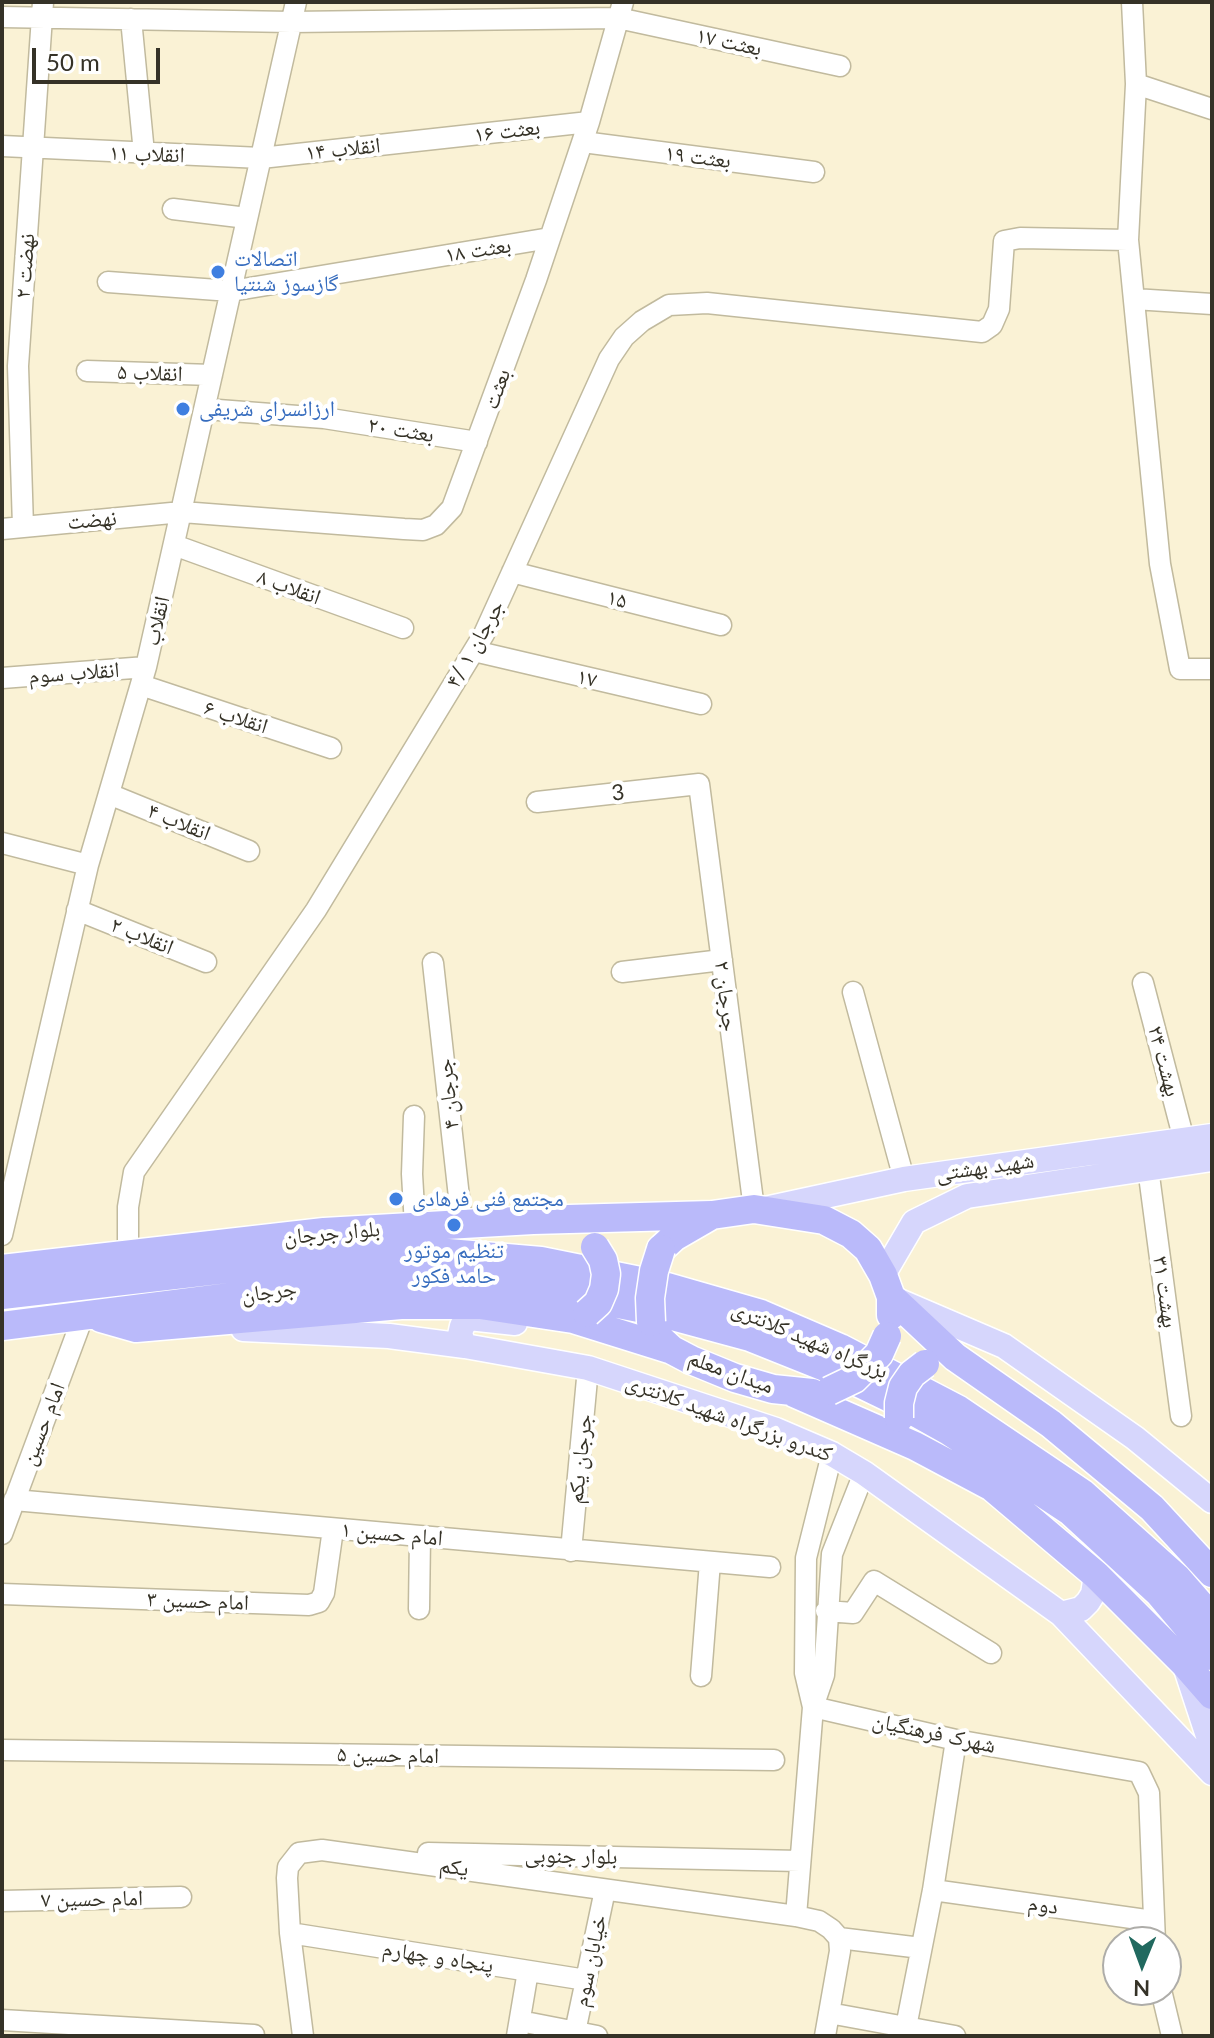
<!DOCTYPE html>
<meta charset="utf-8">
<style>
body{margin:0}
#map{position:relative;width:1214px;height:2038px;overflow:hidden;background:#faf2d5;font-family:Lato,sans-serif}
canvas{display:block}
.frame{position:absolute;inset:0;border:4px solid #353227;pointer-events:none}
.north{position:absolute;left:1102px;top:1926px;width:80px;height:80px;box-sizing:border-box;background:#fff;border:2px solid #aeada9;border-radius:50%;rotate:181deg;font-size:22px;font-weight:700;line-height:32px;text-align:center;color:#353227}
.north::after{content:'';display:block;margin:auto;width:28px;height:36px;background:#21695f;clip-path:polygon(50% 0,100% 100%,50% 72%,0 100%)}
.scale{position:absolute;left:32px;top:48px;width:128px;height:36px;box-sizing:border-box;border:4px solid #353227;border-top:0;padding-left:10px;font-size:24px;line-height:28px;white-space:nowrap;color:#353227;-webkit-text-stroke:6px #fff;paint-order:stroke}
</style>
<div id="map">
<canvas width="1214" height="2038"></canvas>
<div class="frame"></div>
<div class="north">N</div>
<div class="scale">50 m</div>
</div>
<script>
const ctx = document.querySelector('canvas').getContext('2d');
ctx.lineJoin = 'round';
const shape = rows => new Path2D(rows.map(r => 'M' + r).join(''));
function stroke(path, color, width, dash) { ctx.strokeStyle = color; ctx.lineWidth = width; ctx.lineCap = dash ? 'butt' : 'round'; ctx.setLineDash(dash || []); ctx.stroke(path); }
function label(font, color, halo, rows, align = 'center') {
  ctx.font = font + ' Lato,"Noto Naskh Arabic",sans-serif'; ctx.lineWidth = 8; ctx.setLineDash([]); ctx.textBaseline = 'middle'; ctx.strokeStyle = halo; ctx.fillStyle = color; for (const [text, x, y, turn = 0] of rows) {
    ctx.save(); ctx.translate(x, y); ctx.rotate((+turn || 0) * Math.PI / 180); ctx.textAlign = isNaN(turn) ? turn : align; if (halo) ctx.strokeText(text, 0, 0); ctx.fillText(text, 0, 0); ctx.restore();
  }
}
const minor = shape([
 [1132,2,1136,84,1128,240,1160,564,1180,669,1212,669],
 [2,17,291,22,618,18,840,66],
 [131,19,144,153],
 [1136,84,1212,109],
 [583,142,814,172],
 [2,146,261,158,589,122],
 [173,209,247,218],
 [108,282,231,291,550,238],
 [1134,299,1212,304],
 [87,371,212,375],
 [205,409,324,418,477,442],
 [23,527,18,366,43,2],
 [2,529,182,512,404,529,423,530,436,525,452,508,536,280,589,122,623,2],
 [174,545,403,628],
 [512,572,721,625],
 [474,651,701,704],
 [2,678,146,667],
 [141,685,331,748],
 [109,794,249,851],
 [537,802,699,784,754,1209],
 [2,843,88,865],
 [77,910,206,962],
 [433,963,462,1224],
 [622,972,722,960],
 [1143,983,1184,1140],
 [853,992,904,1179],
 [414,1116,412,1174,415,1226],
 [1148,1168,1181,1416],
 [2,1235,88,865,146,667,296,2],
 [128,1255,128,1207,134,1172,316,910,484,634,609,359,624,337,642,321,669,305,707,303,982,332,992,325,999,309,1004,241,1020,238,1128,240],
 [14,1500,770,1567],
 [2,1534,84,1314],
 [571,1551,588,1368],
 [2,1594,309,1605,319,1602,324,1593,333,1529],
 [419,1609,420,1537],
 [826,1611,853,1613,874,1581,991,1653],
 [701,1676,710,1562],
 [813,1707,956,1740,1139,1772,1149,1793,1155,1942],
 [813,1707,805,1673,806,1558,832,1454],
 [2,1750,774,1760],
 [428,1853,800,1861],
 [933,1890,1153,1921],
 [2,1901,181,1897],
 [796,1916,813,1707,824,1675,832,1554,864,1473],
 [290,1933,586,1980],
 [839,1938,921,1948],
 [1161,1990,1172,2036],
 [829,2013,955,2036],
 [2,2020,254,2035],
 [520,2021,597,2036],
 [906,2027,933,1890,956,1740],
 [575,2032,605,1890],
 [303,2036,290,1933,287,1878,288,1867,299,1853,322,1850,796,1916,819,1921,831,1929,839,1938,840,1951,825,2036],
 [517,2036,528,1971]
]);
const major = shape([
 [765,1209,904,1179,1212,1136],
 [883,1275,914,1222,967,1196,1212,1159],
 [899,1301,1004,1346,1135,1438,1212,1501],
 [243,1329,389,1336,465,1346,588,1368,776,1430,832,1454,864,1473,1061,1614,1212,1773],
 [465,1346,460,1335,462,1326,469,1318,515,1323],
 [1061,1614,1081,1609,1088,1602,1093,1594,1096,1575],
 [1186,1669,1212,1748]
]);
const highway = shape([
 [661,1249,674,1237,712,1215,754,1209,824,1220,851,1234,868,1249,883,1275,891,1297,891,1315],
 [2,1269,324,1232,533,1220,712,1215],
 [2,1295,330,1257,448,1253,541,1261,660,1285,761,1314,840,1348,959,1410,1082,1493,1177,1578,1212,1618],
 [891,1297,955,1357,1051,1424,1152,1508,1212,1573],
 [101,1318,136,1328,401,1305,480,1305,573,1319,672,1350],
 [2,1326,332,1284,432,1280,537,1288,654,1311,750,1337,830,1369,890,1398,949,1431,1070,1511,1159,1593,1212,1656],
 [658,1337,672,1350,691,1360,735,1378,773,1389,812,1393],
 [794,1393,915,1446,992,1487,1096,1575,1184,1663,1212,1695]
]);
stroke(minor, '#c1ba9e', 23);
stroke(major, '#fff', 27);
stroke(highway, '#fff', 31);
stroke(minor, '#fff', 20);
stroke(major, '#d6d6fc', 24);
stroke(highway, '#babafa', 28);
const highwayBridge = shape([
 [587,1313,598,1303,604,1289,606,1274,603,1260,595,1247],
 [651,1322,650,1298,654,1271,661,1249],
 [829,1391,854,1379,879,1354,887,1336],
 [899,1418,899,1403,903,1387,912,1374,925,1364]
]);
stroke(highwayBridge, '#fff', 31, []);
stroke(highwayBridge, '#babafa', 28);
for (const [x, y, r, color] of [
 [218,272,8,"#3f7fe0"],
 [183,409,8,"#3f7fe0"],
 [396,1199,8,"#3f7fe0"],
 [454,1225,8,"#3f7fe0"]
]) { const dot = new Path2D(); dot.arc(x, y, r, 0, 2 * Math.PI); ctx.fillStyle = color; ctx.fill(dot); stroke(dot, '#fff', 3); }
label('22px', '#353227', '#fff', [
 ["۱۷ بعثت",729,42,12],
 ["۱۶ بعثت",507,131,-7],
 ["۱۴ انقلاب",343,149,-6],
 ["۱۱ انقلاب",147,154,2],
 ["بعثت ۱۹",698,157,7],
 ["۱۸ بعثت",478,250,-9],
 ["۲ نهضت",25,266,-86],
 ["۵ انقلاب",150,373,2],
 ["بعثت",497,389,-70],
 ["۲۰ بعثت",401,430,9],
 ["نهضت",92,520,-5],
 ["۸ انقلاب",289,587,20],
 ["۱۵",617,599,14],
 ["انقلاب",157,621,-77],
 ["جرجان ۱ /۴",475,644,-61],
 ["انقلاب سوم",74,673,-4],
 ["۱۷",587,678,13],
 ["۶ انقلاب",236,717,18],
 ["3",618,793,-7],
 ["۴ انقلاب",179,822,22],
 ["۲ انقلاب",142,936,22],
 ["جرجان ۲",726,996,83],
 ["بهشت ۲۴",1164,1061,75],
 ["۴ جرجان",448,1094,-96],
 ["شهید بهشتی",985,1167,-8],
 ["بلوار جرجان",332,1233,-5],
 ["جرجان",269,1292,-7],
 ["بهشت ۳۱",1165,1292,82],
 ["بزرگراه شهید کلانتری",810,1340,23],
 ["میدان معلم",731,1372,20],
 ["کندرو بزرگراه شهید کلانتری",729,1418,20],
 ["امام حسین",43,1424,-69],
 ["جرجان یکم",580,1459,-84],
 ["امام حسین ۱",392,1534,5],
 ["امام حسین ۳",198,1601,2],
 ["شهرک فرهنگیان",934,1733,12],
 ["امام حسین ۵",388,1755,1],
 ["بلوار جنوبی",571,1856,1],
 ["یکم",454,1867,9],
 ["امام حسین ۷",92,1899,-1],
 ["دوم",1043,1905,8],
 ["پنجاه و چهارم",438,1957,9],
 ["خیابان سوم",590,1961,-78]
]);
label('22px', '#366cbe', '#fff', [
 ["اتصالات",234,259],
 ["گازسوز شنتیا",234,284],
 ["ارزانسرای شریفی",199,409],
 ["مجتمع فنی فرهادی",412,1199],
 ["تنظیم موتور",454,1251,"center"],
 ["حامد فکور",454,1276,"center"]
], 'left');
</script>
